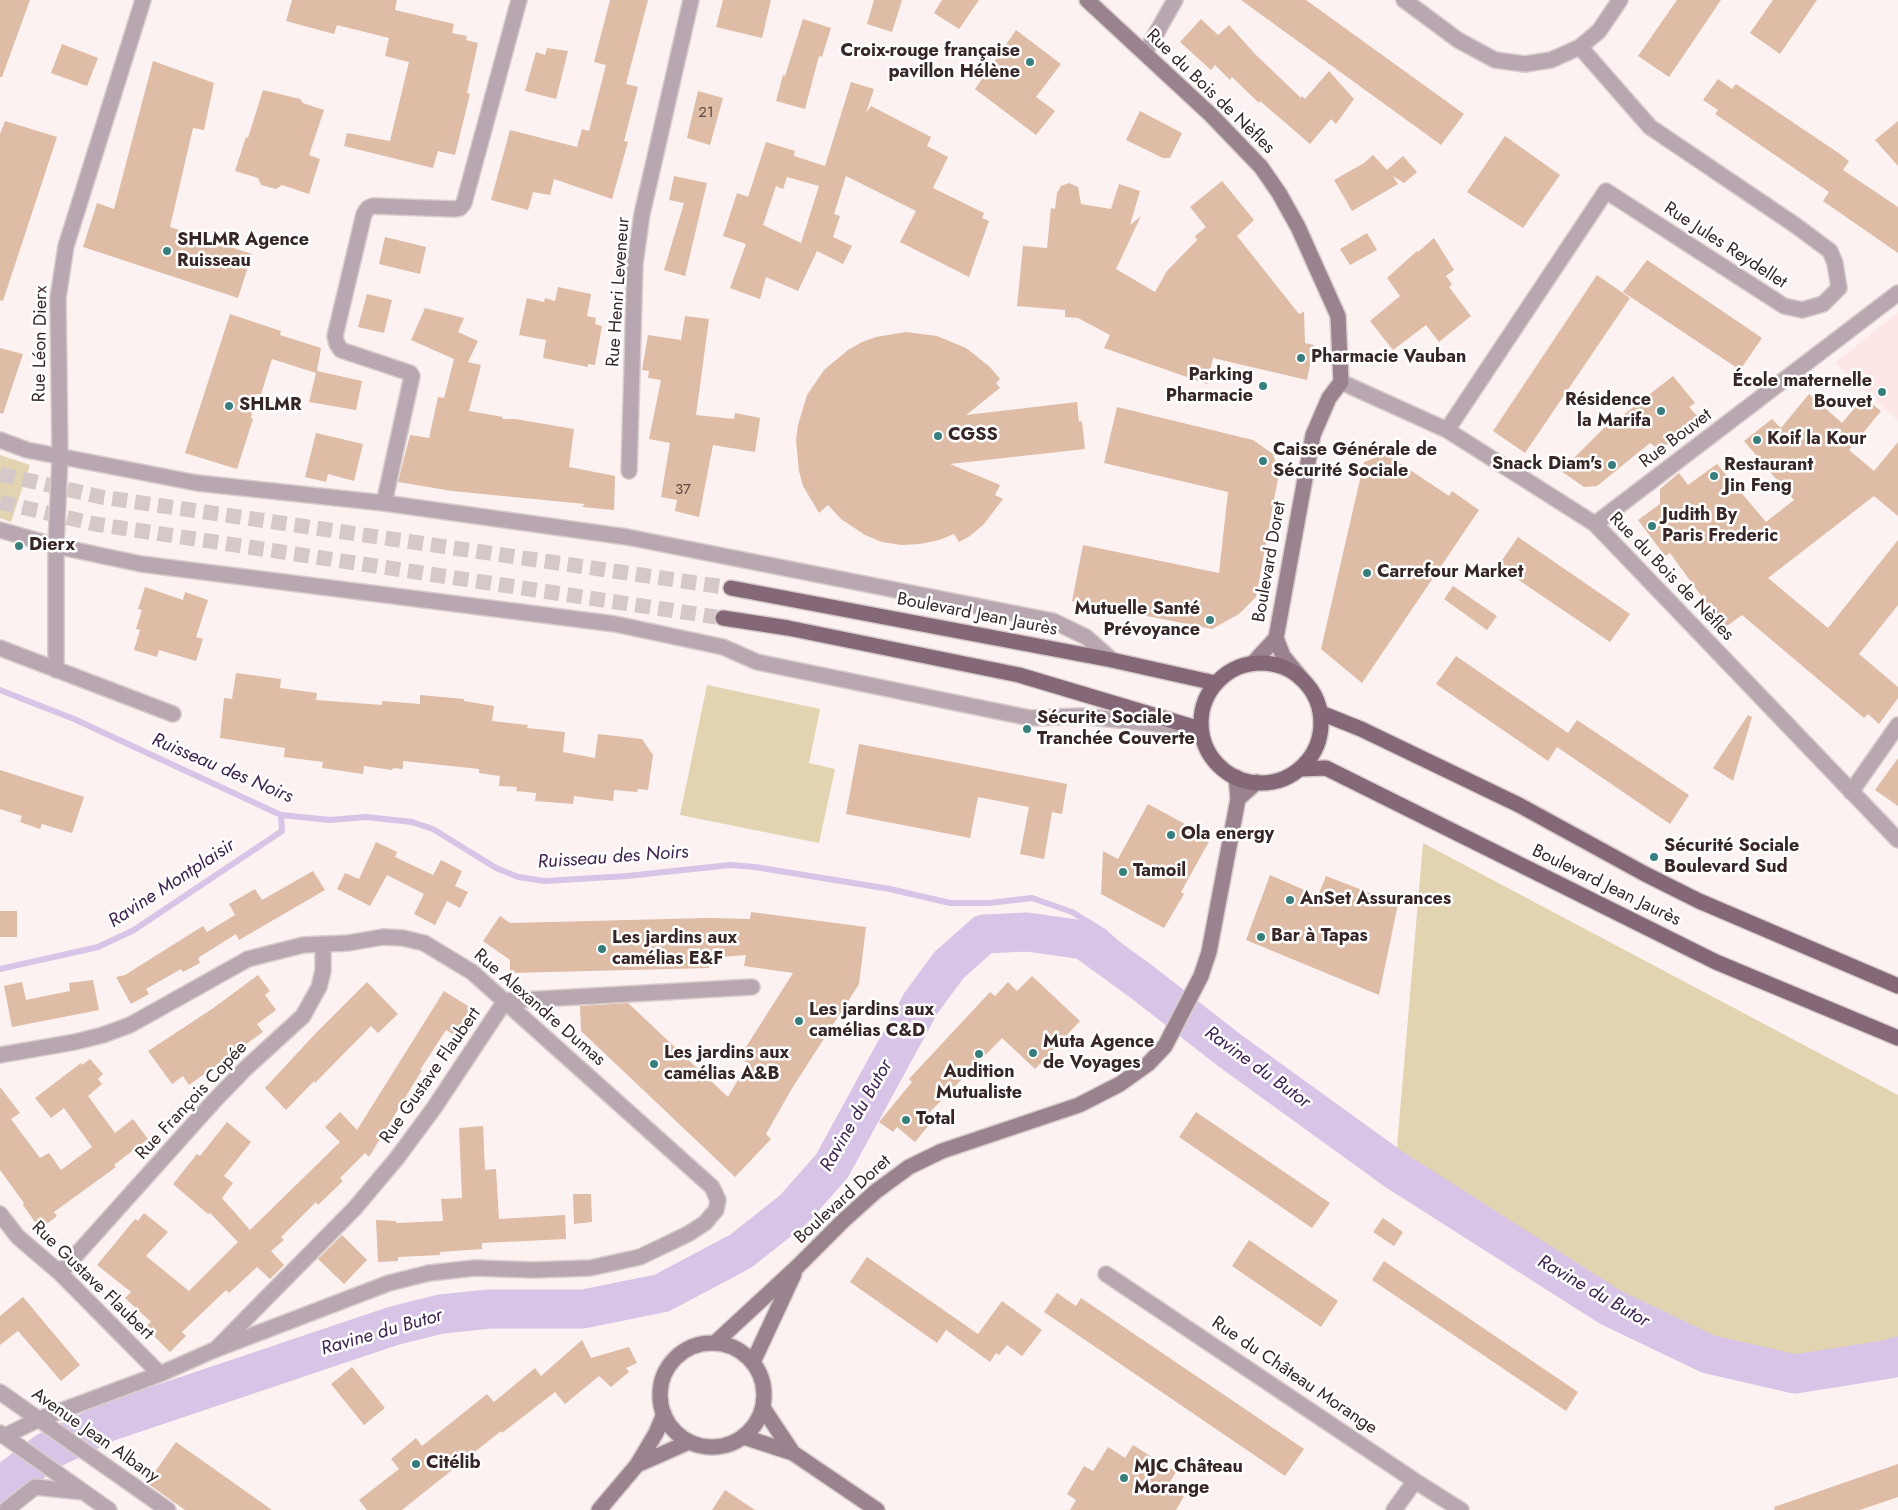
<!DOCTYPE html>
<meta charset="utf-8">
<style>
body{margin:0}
canvas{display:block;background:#fbf2f1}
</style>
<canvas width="1898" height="1510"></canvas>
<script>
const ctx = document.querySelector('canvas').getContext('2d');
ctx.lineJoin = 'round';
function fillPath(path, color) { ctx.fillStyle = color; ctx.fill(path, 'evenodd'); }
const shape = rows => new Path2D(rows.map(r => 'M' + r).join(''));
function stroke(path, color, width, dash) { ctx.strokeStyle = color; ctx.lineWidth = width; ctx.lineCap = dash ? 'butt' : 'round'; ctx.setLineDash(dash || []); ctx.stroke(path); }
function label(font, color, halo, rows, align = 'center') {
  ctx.font = font + ' Jost,sans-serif'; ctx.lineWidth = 5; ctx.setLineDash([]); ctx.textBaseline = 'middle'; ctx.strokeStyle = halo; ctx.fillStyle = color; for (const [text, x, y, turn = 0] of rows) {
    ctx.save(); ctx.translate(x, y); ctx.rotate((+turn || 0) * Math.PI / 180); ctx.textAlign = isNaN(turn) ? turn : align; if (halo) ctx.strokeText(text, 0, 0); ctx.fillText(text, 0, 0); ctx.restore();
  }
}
fillPath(shape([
 [1898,312,1898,421,1835,363]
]), '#fde7e6');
fillPath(shape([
 [0,455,30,465,11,522,0,518],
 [707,685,820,709,809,763,835,769,819,843,680,815],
 [1423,843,1898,1095,1898,1356,1890,1359,1795,1374,1708,1354,1610,1307,1395,1170]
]), '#e2d4b1');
stroke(shape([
 [0,690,74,719,281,815,330,820,366,817,412,822,433,829,496,868,518,877,545,881,627,876,730,865,755,867,890,889,950,903,989,903,1032,898,1072,912,1103,931,1121,947,1142,982],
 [0,969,98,947,134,930,282,831,281,815]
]), '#d7c4e6', 6);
stroke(shape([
 [0,1487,46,1452,108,1422,393,1326,441,1314,489,1309,583,1309,662,1293,741,1251,794,1209,832,1166,921,1003,949,965,984,934,1027,932,1084,940,1142,982,1229,1050,1395,1170,1610,1307,1708,1354,1795,1374,1890,1359,1898,1356]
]), '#d7c4e6', 39);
fillPath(shape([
 [0,0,30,0,2,77,0,77],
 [292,0,397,0,395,10,454,24,452,33,467,36,466,40,478,43,467,93,470,94,455,155,438,151,433,168,344,146,347,133,390,141,409,62,385,56,389,38,337,25,334,34,286,21],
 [610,0,648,0,626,84,638,87,624,141,628,142,612,199,554,179,550,195,533,192,528,210,491,200,510,130,577,147,582,129,589,131,606,65,594,62],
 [723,0,771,0,762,38,716,27],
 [874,0,902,0,892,32,867,24],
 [942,0,979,0,959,29,934,13],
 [1241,0,1306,0,1464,114,1441,145],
 [1677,0,1721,0,1669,77,1638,56],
 [1773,0,1817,0,1780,54,1750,33],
 [803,19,831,28,822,57,819,56,805,109,776,101,783,75,785,76],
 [1201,19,1218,35,1229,25,1255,54,1301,98,1302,96,1305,99,1329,71,1354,99,1336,124,1331,119,1310,144,1260,101,1259,103,1232,77,1230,80,1215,65,1211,70,1180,42],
 [1016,30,1061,64,1036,97,1055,111,1036,135,975,89],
 [62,44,98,58,87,86,51,73],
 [547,48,568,51,556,99,525,91,536,52,545,55],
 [153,61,214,83,204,130,193,128,170,227,252,254,238,298,83,247,97,203,114,209],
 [1718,79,1732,89,1736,84,1840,154,1849,161,1843,170,1898,207,1898,253,1823,201,1829,192,1715,114,1718,110,1703,100],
 [851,82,874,89,866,113,871,106,931,137,927,146,948,157,933,188,984,213,982,218,989,221,969,277,900,242,916,211,846,176,834,214,840,216,833,237,852,246,843,264,817,251,798,291,766,277,760,299,730,288,746,244,723,236,737,193,748,197,766,142,795,151,794,156,825,166],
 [787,177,819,186,801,243,763,225,776,186,783,189],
 [263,90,300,99,303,103,324,110,309,155,320,159,309,194,282,185,276,189,261,185,258,178,235,171,246,137,248,138],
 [698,91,723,98,710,145,687,138],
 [1140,111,1182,133,1170,158,1163,158,1126,140],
 [5,121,57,137,3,301,0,300,0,134],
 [1898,121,1898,166,1875,140],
 [1505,136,1560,175,1523,228,1467,192],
 [1373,155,1387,170,1403,156,1417,172,1404,183,1393,176,1398,184,1352,211,1334,180,1364,163],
 [674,176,707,183,685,276,664,270,684,203,669,200],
 [1222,181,1254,220,1237,236,1299,314,1304,312,1305,343,1314,345,1307,380,1213,358,1207,384,1104,348,1110,335,1078,318,1065,317,1065,310,1017,306,1023,246,1047,248,1051,208,1055,209,1057,193,1061,186,1069,183,1078,187,1081,204,1111,209,1119,184,1140,191,1130,225,1141,216,1116,269,1155,292,1167,271,1197,240,1195,236,1206,227,1190,207],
 [1367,233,1377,250,1350,265,1340,249],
 [385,237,426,247,420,274,379,264],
 [1434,238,1454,270,1446,276,1452,284,1449,287,1471,316,1439,342,1426,325,1393,350,1370,321,1400,296,1387,278,1417,251,1418,252],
 [1647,260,1762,338,1740,370,1623,292],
 [1597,275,1630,298,1525,453,1493,431],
 [558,287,591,294,587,316,596,318,595,324,602,326,595,365,588,364,588,367,543,358,546,340,519,335,527,298,544,302,545,298,555,301],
 [367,294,392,300,384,333,358,327],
 [425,308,464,318,458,332,478,341,468,362,481,365,469,411,503,417,502,419,515,419,574,429,569,467,615,476,614,510,582,507,585,504,452,491,398,482,410,435,429,438,438,397,444,398,454,359,411,340],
 [230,314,281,331,280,335,321,348,317,371,362,381,356,410,309,402,316,373,272,359,261,394,256,394,251,418,253,419,237,469,185,453],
 [685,316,709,319,696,415,734,419,735,413,760,418,755,452,713,445,699,517,675,511,677,500,661,497,670,443,649,439,661,380,648,378,649,371,642,370,648,335,681,340],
 [906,332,937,336,966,348,990,367,1000,379,996,383,1000,388,966,415,1077,402,1079,422,1082,421,1085,449,950,464,1000,485,995,495,1003,499,984,524,970,536,959,542,954,534,939,540,920,544,901,545,882,542,865,535,841,519,828,505,819,513,803,486,799,471,796,440,798,425,807,395,824,370,848,350,862,342,876,337],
 [0,348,23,354,3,414,0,413],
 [1673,376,1695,403,1689,407,1700,419,1660,450,1650,443,1597,486,1584,487,1561,471,1612,420,1614,422],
 [1809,394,1842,423,1864,397,1881,411,1849,450,1874,471,1898,442,1898,516,1874,496,1768,578,1828,628,1898,540,1898,605,1859,654,1898,687,1898,698,1879,724,1868,714,1864,718,1742,615,1727,626,1702,597,1670,553,1665,556,1638,520,1660,504,1660,489,1679,473,1688,485,1717,464,1766,522,1794,500,1744,441,1772,419,1781,428],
 [1117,407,1253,440,1273,454,1279,473,1256,597,1239,614,1212,629,1072,601,1083,545,1219,573,1228,492,1104,463],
 [316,433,363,444,354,481,328,474,326,482,305,477],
 [1386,454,1449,496,1452,491,1479,510,1362,683,1321,649,1364,462],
 [1518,537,1630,614,1610,642,1498,566],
 [1453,586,1497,616,1487,630,1444,599],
 [145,587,183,600,185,592,208,600,196,637,203,639,196,661,159,650,157,657,134,650,140,630,136,629,142,610,138,609],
 [1456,656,1568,733,1577,720,1689,795,1670,824,1557,747,1548,761,1436,684],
 [236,673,281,679,280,688,317,693,316,700,382,705,382,701,420,704,420,695,464,699,464,701,494,706,492,721,528,725,527,728,565,732,563,752,595,758,598,734,642,739,653,755,648,790,638,789,637,792,614,790,613,801,574,796,573,804,535,801,536,793,516,791,517,787,499,786,500,776,479,773,479,769,470,768,403,761,403,769,393,768,392,770,364,766,363,774,322,768,323,762,284,757,285,748,220,738,224,698,232,699],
 [1748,715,1752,717,1733,781,1713,768],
 [859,744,1067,784,1062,814,1052,812,1044,859,1020,854,1029,807,978,797,970,838,846,814],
 [1898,758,1898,806,1875,790],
 [0,770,84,797,72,833,42,824,40,829,20,822,22,816,0,809],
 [1148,804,1211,838,1181,892,1184,894,1164,928,1101,894,1103,851,1118,859],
 [376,842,397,852,395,857,433,875,441,860,462,871,455,886,468,892,460,908,447,901,435,925,414,914,424,894,387,875,370,906,337,889,345,873,359,879],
 [313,871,325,890,239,940,236,934,198,958,200,963,183,972,181,969,146,989,149,994,131,1004,116,977,125,975,203,926,207,932,235,915,229,904,255,889,262,900],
 [1270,875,1318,896,1326,876,1398,904,1379,995,1246,940],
 [0,911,17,911,17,937,0,937],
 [751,912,866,927,859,984,791,1090,766,1134,771,1139,735,1177,581,1031,580,1006,628,1003,728,1097,748,1063,739,1058,793,973,744,966,746,955,709,958,709,968,510,973,510,960,483,941,500,916,510,923,708,918,750,919],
 [258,975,270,991,265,995,276,1010,257,1024,263,1032,189,1085,183,1076,172,1084,148,1051,212,1009],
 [1032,976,1080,1021,1035,1069,1002,1038,928,1114,934,1119,915,1142,897,1127,893,1132,879,1122,912,1082,909,1079,990,992,995,996,1008,982,1017,991],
 [93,980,99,1010,12,1027,4,986,22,982,26,1000,70,991,69,983],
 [367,982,398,1014,378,1033,371,1026,315,1083,314,1081,286,1110,265,1088,314,1035],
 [444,991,479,1013,463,1040,446,1030,420,1070,422,1070,369,1157,365,1153,340,1178,343,1181,318,1205,316,1202,281,1237,284,1240,271,1251,284,1265,270,1279,257,1267,229,1293,226,1290,182,1332,186,1336,170,1352,145,1327,151,1322,125,1298,131,1292,97,1265,135,1219,138,1221,144,1213,168,1232,146,1256,189,1291,238,1242,210,1213,208,1214,173,1184,197,1154,200,1156,227,1122,251,1142,224,1176,233,1183,222,1198,250,1230,340,1142,325,1127,340,1112,357,1130],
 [90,1059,103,1074,98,1079,102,1084,88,1096,115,1133,133,1119,148,1139,114,1165,116,1167,54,1212,57,1216,40,1229,23,1205,24,1203,0,1170,0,1087,20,1113,11,1119,40,1158,49,1153,61,1170,92,1147,64,1108,51,1118,35,1098,81,1063,82,1065],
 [1196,1112,1330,1203,1312,1228,1179,1137],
 [483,1126,485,1170,496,1169,499,1219,565,1215,566,1239,482,1243,482,1249,440,1252,440,1255,398,1257,398,1261,378,1262,376,1220,396,1221,396,1223,443,1221,441,1199,462,1198,459,1128],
 [573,1194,591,1194,592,1222,574,1224],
 [1383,1218,1403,1232,1394,1246,1373,1232],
 [342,1235,367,1260,344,1284,318,1259],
 [1249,1240,1338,1301,1321,1327,1232,1266],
 [867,1257,978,1334,1002,1301,1042,1330,1022,1356,1007,1345,999,1355,996,1353,990,1362,946,1330,937,1343,850,1282],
 [1384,1261,1578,1392,1566,1411,1372,1280],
 [1057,1293,1076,1306,1081,1298,1304,1449,1285,1476,1044,1312],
 [23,1297,80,1365,61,1381,18,1331,0,1345,0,1316],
 [582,1340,591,1358,629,1347,637,1363,626,1368,629,1372,611,1387,599,1376,565,1404,555,1392,502,1433,501,1431,402,1510,367,1510,359,1500,399,1469,391,1459,416,1438,422,1446,487,1394,494,1402,535,1368,541,1376],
 [352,1367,385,1408,364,1425,331,1384],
 [176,1442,272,1510,185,1510,147,1483],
 [1133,1445,1176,1472,1168,1485,1184,1496,1176,1510,1070,1510,1076,1500,1067,1494,1084,1466,1093,1471,1108,1447,1125,1458],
 [1898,1464,1898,1497,1860,1510,1775,1510,1774,1507],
 [725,1490,755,1510,712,1510]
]), '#dfbca5');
stroke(shape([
 [0,474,101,497,731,588],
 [0,502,95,524,723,618]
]), '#d4c9c8', 15, [15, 8]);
const street = shape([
 [1404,0,1458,40,1495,60,1525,64,1551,60,1580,47,1599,31,1620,0],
 [1145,53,1175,0],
 [1341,382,1447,430,1595,524,1898,840],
 [1447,430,1606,191,1784,306,1802,310,1823,304,1839,288,1835,263,1830,251,1795,225,1650,127,1580,47],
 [0,440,27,450,197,483,384,503,627,537,1053,621,1086,637,1112,660],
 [629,471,635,264,642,214,691,0],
 [384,503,412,376,410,373,341,350,337,344,335,336,364,214,368,208,373,206,454,209,460,208,464,203,519,0],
 [1595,524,1898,293],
 [0,530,56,546,141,564,615,624,723,647,757,662,1030,718,1081,716,1176,726],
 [0,648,173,714],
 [56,670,56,546,60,457,58,298,66,246,143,0],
 [1851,792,1898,725],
 [505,1001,752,987],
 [0,1055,75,1042,103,1035,130,1025,248,959,303,945,348,943,383,937,403,938,424,943,472,972,712,1187,718,1200,716,1210,705,1223,688,1234,640,1257,590,1268,533,1270,475,1268,429,1273,389,1283,214,1350,160,1374,39,1419,5,1436],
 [0,1214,18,1237,60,1273,160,1374],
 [60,1273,215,1100,245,1069,303,1016,319,987,323,971,323,944],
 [1106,1274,1415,1481,1461,1510],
 [218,1347,355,1208,397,1158,434,1108,505,1001],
 [0,1392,168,1510],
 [0,1433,109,1510],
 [6,1510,35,1487,83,1492],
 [1394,1510,1415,1481]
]);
const secondary = shape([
 [1087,0,1211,115,1261,167,1279,193,1298,227,1338,316,1341,382,1329,398,1313,435,1276,638,1253,663],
 [1276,638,1283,656,1302,679],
 [1238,799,1257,782],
 [716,1342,798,1266,844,1220,875,1192,909,1167,942,1151,1079,1105,1120,1084,1148,1064,1165,1046,1201,976,1209,952,1238,799,1236,777],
 '660 1395a52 52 0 1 1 104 0a52 52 0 1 1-104 0Z',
 [753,1362,794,1274],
 [763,1408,793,1453],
 [744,1437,793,1453,877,1510],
 [637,1465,689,1442],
 [599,1510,637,1465,656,1433,664,1414]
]);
const primary = shape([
 [731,588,1112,660,1215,683],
 [723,618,788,628,1019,675,1200,729],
 '1201 723a60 60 0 1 1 120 0a60 60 0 1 1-120 0Z',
 [1321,713,1361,729,1519,805,1645,874,1699,901,1898,986],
 [1300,769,1326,768,1716,962,1898,1038]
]);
stroke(street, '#d8cdcc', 18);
stroke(secondary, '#d8cdcc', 18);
stroke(primary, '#d8cdcc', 18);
stroke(street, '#b8a7b0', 15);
stroke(secondary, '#9a828e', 15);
stroke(primary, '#846877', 15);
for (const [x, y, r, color] of [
 [1030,62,5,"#367f7d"],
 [167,251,5,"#367f7d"],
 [1301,358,5,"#367f7d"],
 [1263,386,5,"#367f7d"],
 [1882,392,5,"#367f7d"],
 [229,406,5,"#367f7d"],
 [1661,411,5,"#367f7d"],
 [938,436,5,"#367f7d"],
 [1757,440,5,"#367f7d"],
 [1263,461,5,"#367f7d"],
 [1612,465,5,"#367f7d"],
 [1714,476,5,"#367f7d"],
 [1652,526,5,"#367f7d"],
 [19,546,5,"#367f7d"],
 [1367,573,5,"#367f7d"],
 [1210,620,5,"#367f7d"],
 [1027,729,5,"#367f7d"],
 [1171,835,5,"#367f7d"],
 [1654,857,5,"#367f7d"],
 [1123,872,5,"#367f7d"],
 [1290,900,5,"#367f7d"],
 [1261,937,5,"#367f7d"],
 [602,949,5,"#367f7d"],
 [799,1021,5,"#367f7d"],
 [1033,1053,5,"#367f7d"],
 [979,1054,5,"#367f7d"],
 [654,1064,5,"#367f7d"],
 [906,1120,5,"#367f7d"],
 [416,1464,5,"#367f7d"],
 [1124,1478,5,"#367f7d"]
]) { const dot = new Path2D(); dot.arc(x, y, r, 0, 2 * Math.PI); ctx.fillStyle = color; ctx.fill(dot); stroke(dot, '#fff', 2); }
label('15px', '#614c46', null, [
 ["21",706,113],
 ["37",683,490]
]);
label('bold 18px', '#372626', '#fff', [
 ["Croix-rouge française",1020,52,"right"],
 ["pavillon Hélène",1020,73,"right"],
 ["SHLMR Agence",177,241],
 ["Ruisseau",177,262],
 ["Pharmacie Vauban",1311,358],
 ["Parking",1253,376,"right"],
 ["Pharmacie",1253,397,"right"],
 ["École maternelle",1872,382,"right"],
 ["Bouvet",1872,403,"right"],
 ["Résidence",1651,401,"right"],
 ["la Marifa",1651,422,"right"],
 ["SHLMR",239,406],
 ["CGSS",948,436],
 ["Koif la Kour",1767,440],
 ["Caisse Générale de",1273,451],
 ["Sécurité Sociale",1273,472],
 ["Snack Diam's",1602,465,"right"],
 ["Restaurant",1724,466],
 ["Jin Feng",1724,487],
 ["Judith By",1662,516],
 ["Paris Frederic",1662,537],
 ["Dierx",29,546],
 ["Carrefour Market",1377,573],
 ["Mutuelle Santé",1200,610,"right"],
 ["Prévoyance",1200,631,"right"],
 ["Sécurite Sociale",1037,719],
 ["Tranchée Couverte",1037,740],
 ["Ola energy",1181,835],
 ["Sécurité Sociale",1664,847],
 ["Boulevard Sud",1664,868],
 ["Tamoil",1133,872],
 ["AnSet Assurances",1300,900],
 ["Bar à Tapas",1271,937],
 ["Les jardins aux",612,939],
 ["camélias E&F",612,960],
 ["Les jardins aux",809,1011],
 ["camélias C&D",809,1032],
 ["Muta Agence",1043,1043],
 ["de Voyages",1043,1064],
 ["Les jardins aux",664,1054],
 ["camélias A&B",664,1075],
 ["Audition",979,1073,"center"],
 ["Mutualiste",979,1094,"center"],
 ["Total",916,1120],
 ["Citélib",426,1464],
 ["MJC Château",1134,1468],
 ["Morange",1134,1489]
], 'left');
label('18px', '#372626', '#fff', [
 ["Rue du Bois de Nèfles",1210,92,44],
 ["Rue Jules Reydellet",1725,246,33],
 ["Rue Henri Leveneur",619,292,-86],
 ["Rue Léon Dierx",41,344,-89],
 ["Rue Bouvet",1676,439,-37],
 ["Boulevard Doret",1270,562,-80],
 ["Rue du Bois de Nèfles",1671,577,46],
 ["Boulevard Jean Jaurès",977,615,11],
 ["Boulevard Jean Jaurès",1606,886,26],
 ["Rue Alexandre Dumas",539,1008,41],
 ["Rue Gustave Flaubert",431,1076,-55],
 ["Rue François Copée",192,1101,-47],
 ["Boulevard Doret",843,1200,-42],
 ["Rue Gustave Flaubert",92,1281,44],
 ["Rue du Château Morange",1294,1376,34],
 ["Avenue Jean Albany",95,1436,35]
]);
label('italic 19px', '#3e234f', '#fff', [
 ["Ruisseau des Noirs",222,769,23],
 ["Ruisseau des Noirs",613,858,-4],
 ["Ravine Montplaisir",172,884,-33],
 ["Ravine du Butor",1257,1068,36],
 ["Ravine du Butor",857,1116,-60],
 ["Ravine du Butor",1593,1292,30],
 ["Ravine du Butor",382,1333,-16]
]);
</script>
